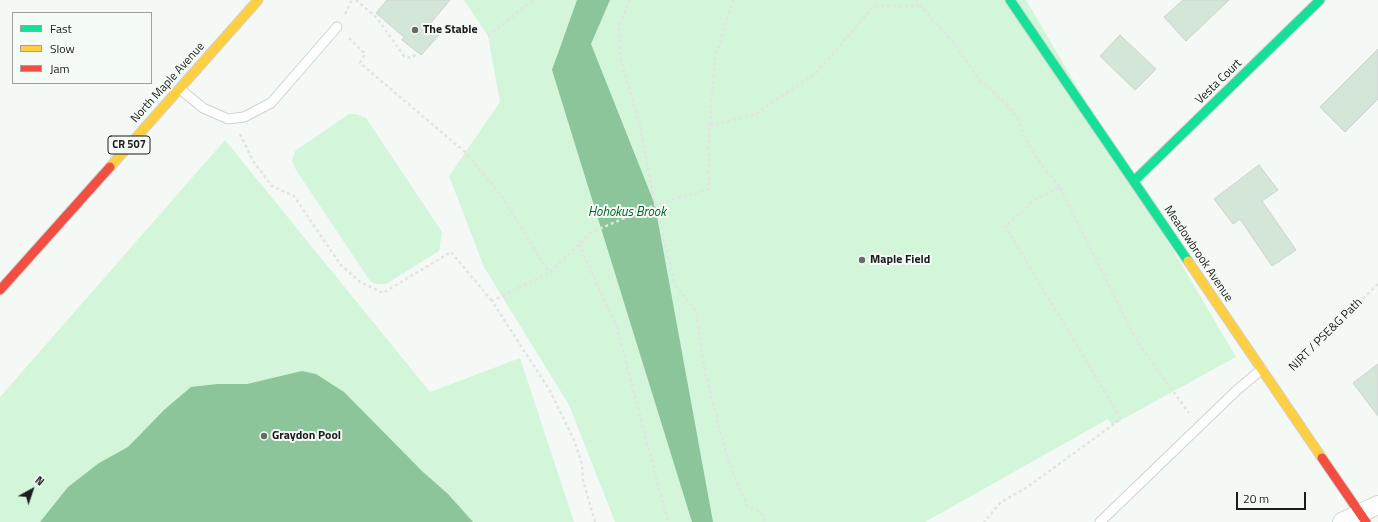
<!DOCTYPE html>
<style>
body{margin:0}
#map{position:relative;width:1378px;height:522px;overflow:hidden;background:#f5f9f6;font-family:"Titillium Web",sans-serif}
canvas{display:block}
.legend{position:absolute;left:12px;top:12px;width:140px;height:72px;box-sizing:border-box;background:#f4faf5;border:1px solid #9da29e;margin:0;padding:5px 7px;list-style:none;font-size:12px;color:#1b1d1c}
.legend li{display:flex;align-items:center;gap:8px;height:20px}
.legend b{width:20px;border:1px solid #9da29e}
.north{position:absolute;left:12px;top:470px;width:40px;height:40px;-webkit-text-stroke:3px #f4faf5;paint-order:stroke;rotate:40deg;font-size:11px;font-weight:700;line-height:16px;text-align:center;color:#1b1d1c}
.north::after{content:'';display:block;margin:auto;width:14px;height:18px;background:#1b1d1c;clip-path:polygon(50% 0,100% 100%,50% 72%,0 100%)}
.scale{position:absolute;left:1236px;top:492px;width:70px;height:18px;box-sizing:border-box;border:2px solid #1b1d1c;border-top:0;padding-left:5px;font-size:12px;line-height:14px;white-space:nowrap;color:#1b1d1c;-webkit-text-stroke:3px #f4faf5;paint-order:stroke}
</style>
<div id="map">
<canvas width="1378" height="522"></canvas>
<ul class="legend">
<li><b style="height:5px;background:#16e098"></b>Fast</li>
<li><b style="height:5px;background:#ffcf43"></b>Slow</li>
<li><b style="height:5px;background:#f24e42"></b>Jam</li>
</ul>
<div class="north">N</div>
<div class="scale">20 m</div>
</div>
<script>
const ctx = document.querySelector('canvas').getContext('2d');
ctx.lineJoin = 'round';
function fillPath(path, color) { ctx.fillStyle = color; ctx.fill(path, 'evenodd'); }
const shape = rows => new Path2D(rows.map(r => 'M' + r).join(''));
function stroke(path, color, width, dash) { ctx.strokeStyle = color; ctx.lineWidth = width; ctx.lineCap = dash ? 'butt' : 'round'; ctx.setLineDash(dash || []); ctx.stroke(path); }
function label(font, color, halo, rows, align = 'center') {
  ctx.font = font + ' "Titillium Web",sans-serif'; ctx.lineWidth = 4; ctx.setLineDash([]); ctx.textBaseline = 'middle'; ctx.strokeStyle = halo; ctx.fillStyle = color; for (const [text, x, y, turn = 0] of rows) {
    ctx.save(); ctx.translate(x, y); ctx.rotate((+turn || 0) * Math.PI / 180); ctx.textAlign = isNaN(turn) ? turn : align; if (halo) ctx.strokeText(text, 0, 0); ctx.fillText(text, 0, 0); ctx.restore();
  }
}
fillPath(shape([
 [464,0,1026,0,1236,357,1112,425,1108,419,925,522,615,522,569,405,484,267,449,176,500,102,488,36],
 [349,114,356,114,366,118,442,232,439,251,386,284,377,284,370,281,296,170,292,161,295,151],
 [225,140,430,392,520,358,574,522,0,522,0,397]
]), '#d3f5da');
fillPath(shape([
 [577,0,610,0,591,44,655,205,713,522,692,522,552,70],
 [302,371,316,374,344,392,423,472,448,494,473,522,40,522,68,487,99,463,128,447,164,410,191,387,217,384,247,384]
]), '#8dc59a');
const building = shape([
 [387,0,450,0,429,25,440,34,421,55,402,40,404,37,376,13,387,0],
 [1183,0,1229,0,1186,41,1164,17,1183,0],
 [1120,35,1156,69,1135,90,1100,56,1120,35],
 [1378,49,1378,99,1345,132,1320,107,1378,49],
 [1259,165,1278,190,1262,201,1296,250,1272,266,1240,219,1233,224,1214,199,1259,165],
 [1378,364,1378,416,1353,383,1378,364]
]);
fillPath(building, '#d4e6d8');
stroke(building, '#ced1cf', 1);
const lane = shape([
 [180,89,203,108,228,119,244,117,271,103,337,27],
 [1100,522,1237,390,1262,369]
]);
const street = shape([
 [1342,522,1378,505]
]);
const fast = shape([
 [1010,0,1188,261],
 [1134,181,1320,0]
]);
const slow = shape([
 [110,167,258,0],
 [1188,261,1322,458]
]);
const jam = shape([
 [0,290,110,167],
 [1322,458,1366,522]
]);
stroke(lane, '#d0d3d1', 11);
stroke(street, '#d0d3d1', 20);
stroke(fast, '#d0d3d1', 11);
stroke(slow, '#d0d3d1', 11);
stroke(jam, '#d0d3d1', 11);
stroke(shape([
 [356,0,377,18,404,56,411,58,418,53],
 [630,0,619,26,621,61,640,125,655,205,675,285,696,311,705,373,728,460,747,506,761,512,765,522],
 [916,0,956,46,977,77,1006,104,1018,119,1025,138,1040,163,1060,187,1032,201,1025,210,1005,226,1121,419,1026,488,1001,502,984,522],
 [345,14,352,0],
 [488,36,533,0],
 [349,38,365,54,360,63,465,152,503,198,549,273],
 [710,126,755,114,815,74,874,6,922,6],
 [240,134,253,161,272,186,294,196,340,264,360,282,383,293,451,252,492,301],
 [1060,188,1138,343,1189,413],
 [579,244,617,328,668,522],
 [1290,370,1378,284],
 [595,522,583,480,582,464,574,440,550,391,492,301,549,273,592,232,655,205,709,189,709,134,715,58,733,0]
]), '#e2e3e2', 2.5, [3, 3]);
stroke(lane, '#fefefe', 9);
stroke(street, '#fefefe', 18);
stroke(fast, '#16e098', 9);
stroke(slow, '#ffcf43', 9);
stroke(jam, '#f24e42', 9);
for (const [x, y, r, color] of [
 [415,30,4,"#676a68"],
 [862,260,4,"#676a68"],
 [264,436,4,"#676a68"]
]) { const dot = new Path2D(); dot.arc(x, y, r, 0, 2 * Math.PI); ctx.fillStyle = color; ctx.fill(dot); stroke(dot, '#f4faf5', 1.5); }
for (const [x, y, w] of [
 [129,145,42]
]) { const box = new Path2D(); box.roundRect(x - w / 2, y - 9, w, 18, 3); ctx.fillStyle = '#f4faf5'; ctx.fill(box); stroke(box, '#1b1d1c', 1); }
label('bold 11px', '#1b1d1c', null, [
 ["CR 507",129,145]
]);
label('bold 12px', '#1b1d1c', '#f4faf5', [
 ["The Stable",423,30],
 ["Maple Field",870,260],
 ["Graydon Pool",272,436]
], 'left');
label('12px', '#1b1d1c', '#f4faf5', [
 ["Vesta Court",1219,82,-44],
 ["North Maple Avenue",168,83,-48],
 ["Meadowbrook Avenue",1198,254,56],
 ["NJRT / PSE&G Path",1326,335,-45]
]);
label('italic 13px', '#02632b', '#f4faf5', [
 ["Hohokus Brook",627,213]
]);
</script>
